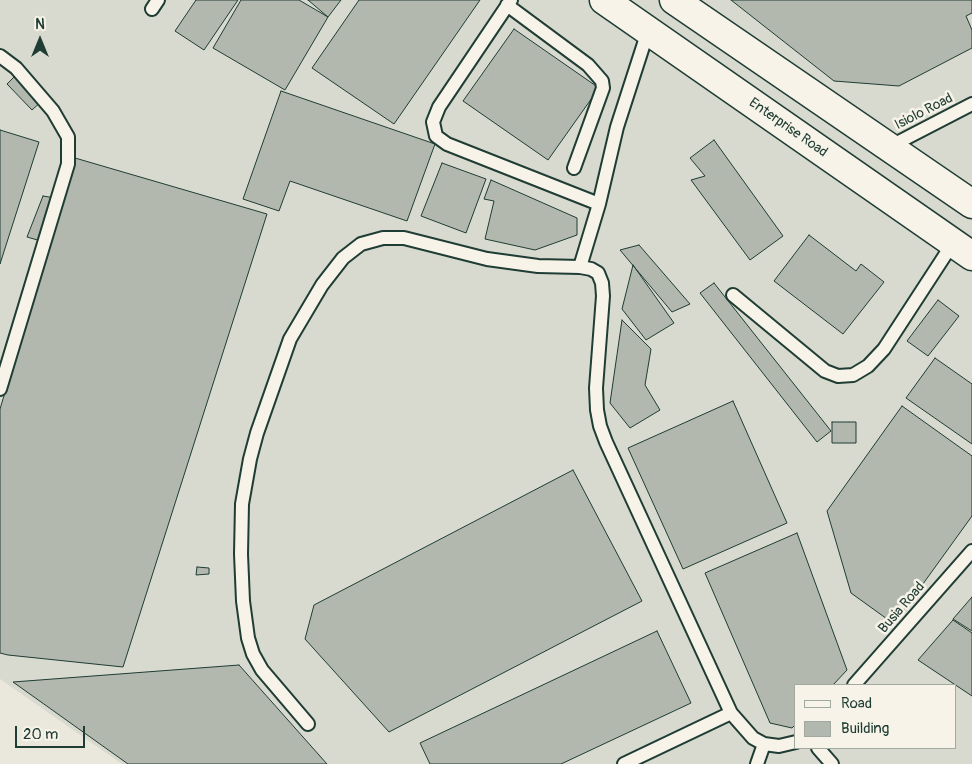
<!DOCTYPE html>
<style>
body{margin:0}
#map{position:relative;width:972px;height:764px;overflow:hidden;background:#eae8dd;font-family:Pangolin,sans-serif}
canvas{display:block}
.legend{position:absolute;left:794px;top:684px;width:162px;height:65px;box-sizing:border-box;background:#f7f3e8;border:1px solid #a1aaa0;margin:0;padding:6px 9px;list-style:none;font-size:15px;color:#1f3d34}
.legend li{display:flex;align-items:center;gap:10px;height:25px}
.legend b{width:25px;border:1px solid #a1aaa0}
.north{position:absolute;left:15px;top:15px;width:50px;height:50px;-webkit-text-stroke:4px #f7f3e8;paint-order:stroke;rotate:0deg;font-size:14px;font-weight:700;line-height:20px;text-align:center;color:#1f3d34}
.north::after{content:'';display:block;margin:auto;width:18px;height:22px;background:#1f3d34;clip-path:polygon(50% 0,100% 100%,50% 72%,0 100%)}
.scale{position:absolute;left:15px;top:726px;width:70px;height:22px;box-sizing:border-box;border:2px solid #1f3d34;border-top:0;padding-left:6px;font-size:15px;line-height:18px;white-space:nowrap;color:#1f3d34;-webkit-text-stroke:4px #f7f3e8;paint-order:stroke}
</style>
<div id="map">
<canvas width="972" height="764"></canvas>
<ul class="legend">
<li><b style="height:6px;background:#f7f3e8"></b>Road</li>
<li><b style="height:14px;background:#b2b8ae"></b>Building</li>
</ul>
<div class="north">N</div>
<div class="scale">20 m</div>
</div>
<script>
const ctx = document.querySelector('canvas').getContext('2d');
ctx.lineJoin = 'round';
function fillPath(path, color) { ctx.fillStyle = color; ctx.fill(path, 'evenodd'); }
const shape = rows => new Path2D(rows.map(r => 'M' + r).join(''));
function stroke(path, color, width, dash) { ctx.strokeStyle = color; ctx.lineWidth = width; ctx.lineCap = dash ? 'butt' : 'round'; ctx.setLineDash(dash || []); ctx.stroke(path); }
function label(font, color, halo, rows, align = 'center') {
  ctx.font = font + ' Pangolin,sans-serif'; ctx.lineWidth = 5; ctx.setLineDash([]); ctx.textBaseline = 'middle'; ctx.strokeStyle = halo; ctx.fillStyle = color; for (const [text, x, y, turn = 0] of rows) {
    ctx.save(); ctx.translate(x, y); ctx.rotate((+turn || 0) * Math.PI / 180); ctx.textAlign = isNaN(turn) ? turn : align; if (halo) ctx.strokeText(text, 0, 0); ctx.fillText(text, 0, 0); ctx.restore();
  }
}
fillPath(shape([
 [0,0,972,0,972,764,122,764,0,679],
 [796,685,956,685,956,748,796,748]
]), '#d9dacf');
const building = shape([
 [196,0,238,0,204,50,175,31,196,0],
 [241,0,299,0,328,17,285,90,213,48,241,0],
 [308,0,341,0,328,17,308,0],
 [359,0,480,0,394,124,312,68,359,0],
 [731,0,972,0,972,13,966,16,972,30,972,48,899,86,834,81,731,0],
 [514,29,599,88,548,160,463,101,514,29],
 [18,73,43,100,32,110,7,84,18,73],
 [281,91,435,144,407,221,290,181,279,211,243,199,281,91],
 [0,130,39,142,0,264,0,130],
 [714,140,783,236,750,260,691,180,705,176,690,158,714,140],
 [75,158,267,214,123,667,8,655,0,653,0,409,75,158],
 [442,163,486,179,466,233,421,216,442,163],
 [491,180,577,218,577,235,535,250,485,239,494,201,484,199,491,180],
 [43,196,55,198,41,241,27,237,43,196],
 [809,235,856,271,861,264,884,282,843,334,774,281,809,235],
 [639,245,690,304,672,312,620,250,639,245],
 [633,265,674,323,646,340,622,309,633,265],
 [714,283,831,431,817,442,700,293,714,283],
 [938,300,959,316,928,356,907,341,938,300],
 [622,320,651,349,645,385,660,410,630,428,610,403,622,320],
 [935,358,972,384,972,444,906,398,935,358],
 [733,401,787,523,683,569,628,448,733,401],
 [902,406,972,456,972,516,894,624,851,593,827,511,902,406],
 [832,422,856,422,856,443,832,443,832,422],
 [573,470,642,601,389,732,305,639,314,605,573,470],
 [797,533,847,670,833,685,796,685,796,724,792,728,770,723,705,573,797,533],
 [197,567,209,568,209,574,196,575,197,567],
 [972,597,972,631,953,619,972,597],
 [953,620,972,633,972,696,918,660,953,620],
 [657,631,691,703,561,764,430,764,420,743,657,631],
 [239,665,327,764,128,764,13,682,239,665]
]);
fillPath(building, '#b2b8ae');
stroke(building, '#1f3d34', 1);
const lane = shape([
 [511,0,439,107,433,122,436,136,447,144,599,204],
 [507,5,588,65,602,81,603,88,574,168],
 [152,9,158,0],
 [0,56,16,68,53,111,68,137,68,164,0,389],
 [889,147,972,104],
 [580,267,599,204,617,127,648,31],
 [733,295,825,371,838,376,853,375,868,366,884,349,953,243],
 [854,685,972,551],
 [308,724,262,670,253,654,248,638,243,601,241,554,242,504,250,459,257,433,290,339,322,285,343,258,361,244,383,238,404,238,487,259,538,266,580,267,591,269,598,273,602,283,603,296,596,388,597,410,600,426,606,442,731,713,753,738,764,744,779,746,796,742],
 [818,748,832,764],
 [624,764,731,713],
 [757,764,764,744]
]);
const secondary = shape([
 [604,0,972,256],
 [674,0,972,204]
]);
stroke(lane, '#1f3d34', 16);
stroke(secondary, '#1f3d34', 31);
stroke(lane, '#f7f3e8', 12);
stroke(secondary, '#f7f3e8', 28);
label('14px', '#1f3d34', '#f7f3e8', [
 ["Isiolo Road",924,112,-27],
 ["Enterprise Road",788,128,35],
 ["Busia Road",902,608,-49]
]);
</script>
